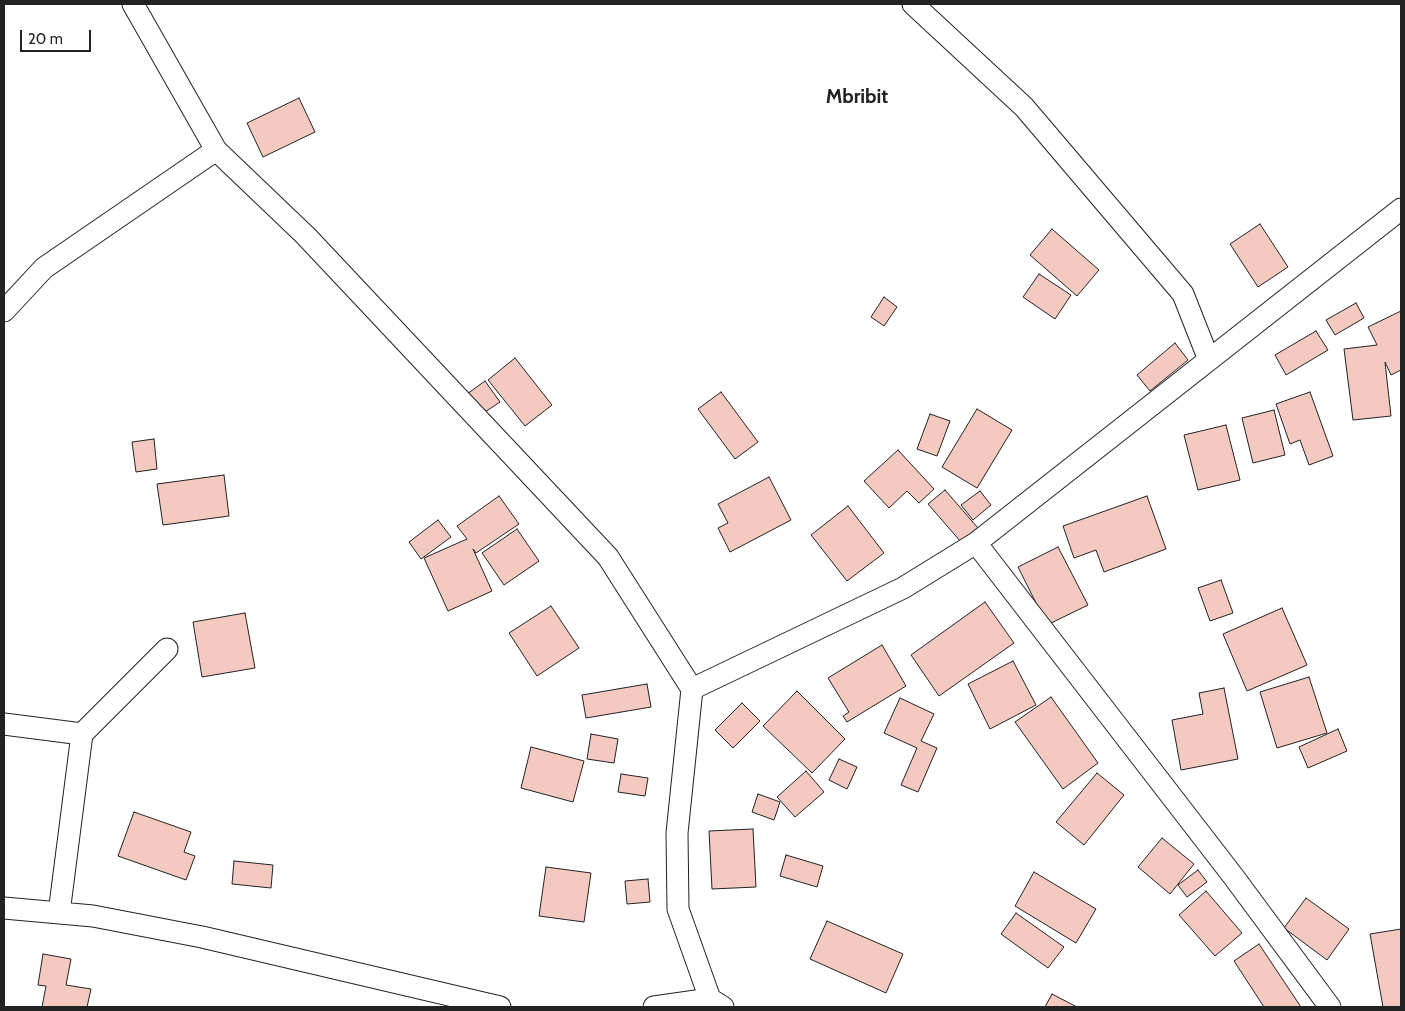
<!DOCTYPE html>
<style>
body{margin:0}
#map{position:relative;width:1405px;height:1011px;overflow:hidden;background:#fff;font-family:Cabin,sans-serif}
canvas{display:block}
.frame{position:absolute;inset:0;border:5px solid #222;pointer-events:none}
.scale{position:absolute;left:20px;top:30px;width:71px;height:22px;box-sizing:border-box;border:2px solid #222;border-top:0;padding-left:6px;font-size:15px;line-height:18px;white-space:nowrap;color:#222;-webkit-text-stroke:4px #fff;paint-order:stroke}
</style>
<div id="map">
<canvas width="1405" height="1011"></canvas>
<div class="frame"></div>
<div class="scale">20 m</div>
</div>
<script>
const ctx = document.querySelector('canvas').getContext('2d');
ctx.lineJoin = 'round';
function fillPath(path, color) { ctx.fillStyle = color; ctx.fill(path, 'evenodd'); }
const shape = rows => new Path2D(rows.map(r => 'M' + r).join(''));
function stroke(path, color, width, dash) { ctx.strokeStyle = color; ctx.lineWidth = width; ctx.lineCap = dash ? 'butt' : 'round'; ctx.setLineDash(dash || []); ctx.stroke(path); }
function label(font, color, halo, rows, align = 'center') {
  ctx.font = font + ' Cabin,sans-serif'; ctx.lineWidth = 4; ctx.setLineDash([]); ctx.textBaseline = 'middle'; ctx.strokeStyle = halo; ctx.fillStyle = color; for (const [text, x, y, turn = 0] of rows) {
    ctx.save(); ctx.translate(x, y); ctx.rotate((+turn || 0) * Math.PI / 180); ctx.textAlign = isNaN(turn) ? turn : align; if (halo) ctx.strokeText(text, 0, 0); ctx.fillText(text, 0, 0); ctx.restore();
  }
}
const building = shape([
 [299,98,315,132,263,157,247,123,299,98],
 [1260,224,1288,267,1258,287,1230,244,1260,224],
 [1052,229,1099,270,1077,296,1030,255,1052,229],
 [1039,274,1071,295,1055,319,1023,297,1039,274],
 [884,297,897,307,884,326,871,317,884,297],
 [1356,303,1364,318,1335,335,1326,320,1356,303],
 [1401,311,1401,370,1391,375,1385,362,1391,416,1353,420,1344,349,1377,345,1368,327,1401,311],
 [1316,331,1328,350,1286,375,1275,355,1316,331],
 [1175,343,1188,360,1150,391,1137,375,1175,343],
 [515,358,552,405,525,426,488,380,515,358],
 [485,381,500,402,482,414,467,394,485,381],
 [721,392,758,442,735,459,698,409,721,392],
 [1310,392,1333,456,1309,465,1300,440,1290,444,1276,404,1310,392],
 [977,409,1012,430,977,488,942,467,977,409],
 [1274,410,1285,455,1253,463,1242,418,1274,410],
 [930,414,950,421,937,456,917,449,930,414],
 [1226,425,1240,480,1198,490,1184,435,1226,425],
 [154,439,157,469,136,472,132,442,154,439],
 [898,450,934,489,919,503,907,491,889,508,864,481,898,450],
 [224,475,229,516,163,525,157,484,224,475],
 [769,477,791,520,730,552,718,528,728,523,718,504,769,477],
 [945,490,978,528,961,542,928,504,945,490],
 [980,491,991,505,973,520,961,505,980,491],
 [499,496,519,524,476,553,473,549,492,591,448,611,424,558,467,539,457,526,499,496],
 [1147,496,1166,549,1104,572,1096,550,1074,558,1063,526,1147,496],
 [848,506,884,553,847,581,811,535,848,506],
 [438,520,451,537,421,559,409,542,438,520],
 [517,529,539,561,504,585,482,553,517,529],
 [1058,547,1088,605,1047,625,1018,567,1058,547],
 [1221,580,1233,613,1210,621,1198,588,1221,580],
 [985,602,1014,643,939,696,911,655,985,602],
 [551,606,579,648,537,676,509,633,551,606],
 [1282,608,1307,665,1247,691,1223,634,1282,608],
 [245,613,255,668,202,677,193,622,245,613],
 [882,645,906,686,847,722,843,716,849,712,828,678,882,645],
 [1013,661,1036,705,990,729,968,684,1013,661],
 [1309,677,1327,733,1277,748,1260,692,1309,677],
 [647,684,651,707,586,718,582,695,647,684],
 [1224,688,1238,759,1181,770,1172,720,1203,714,1199,693,1224,688],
 [797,691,845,739,812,773,763,726,797,691],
 [1051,697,1098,763,1063,789,1015,722,1051,697],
 [900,698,934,714,921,741,937,748,918,792,901,785,917,748,884,733,900,698],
 [742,703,760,721,733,748,715,730,742,703],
 [1338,729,1347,751,1308,768,1299,747,1338,729],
 [591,734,618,739,614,763,587,759,591,734],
 [531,747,584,761,573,802,521,788,531,747],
 [839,759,857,767,847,789,829,780,839,759],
 [806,771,824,792,795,817,777,797,806,771],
 [1097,773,1124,795,1084,845,1056,822,1097,773],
 [621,774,648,778,645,796,618,792,621,774],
 [758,794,780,802,774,820,752,812,758,794],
 [134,812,191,832,184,852,195,856,186,880,118,856,134,812],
 [753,829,756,887,712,889,709,831,753,829],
 [1162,838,1194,864,1170,894,1138,867,1162,838],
 [786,855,823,866,817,887,780,876,786,855],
 [234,861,273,865,271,888,232,884,234,861],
 [546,867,591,873,584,922,539,916,546,867],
 [1198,870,1207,882,1187,897,1178,885,1198,870],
 [1034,872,1096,909,1076,943,1015,906,1034,872],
 [648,879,650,902,627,904,625,881,648,879],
 [1206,891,1242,933,1215,956,1179,915,1206,891],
 [1306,898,1349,929,1327,960,1284,928,1306,898],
 [1016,913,1064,947,1048,968,1001,934,1016,913],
 [827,921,903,954,886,993,810,959,827,921],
 [1401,929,1401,1007,1383,1007,1370,934,1401,929],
 [1259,944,1301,1007,1264,1007,1234,961,1259,944],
 [43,954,71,959,66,985,91,989,87,1007,42,1007,46,986,38,985,43,954],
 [1052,994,1077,1007,1045,1007,1052,994]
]);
fillPath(building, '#f3c9c0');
stroke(building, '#222', 1);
const street = shape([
 [133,4,216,150,306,236,608,557,692,689,677,833,678,909,710,999,723,1007],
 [913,4,1024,107,1183,294,1209,360],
 [4,311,44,268,216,150],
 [976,543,1233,876,1330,1007],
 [692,689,903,588,976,543,1401,209],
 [4,724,82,734],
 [4,908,93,916,202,937,500,1007],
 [59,913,82,734,167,649],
 [654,1007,710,999]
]);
stroke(street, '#222', 23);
stroke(street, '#fff', 21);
label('bold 20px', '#222', '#fff', [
 ["Mbribit",857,97]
]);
</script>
